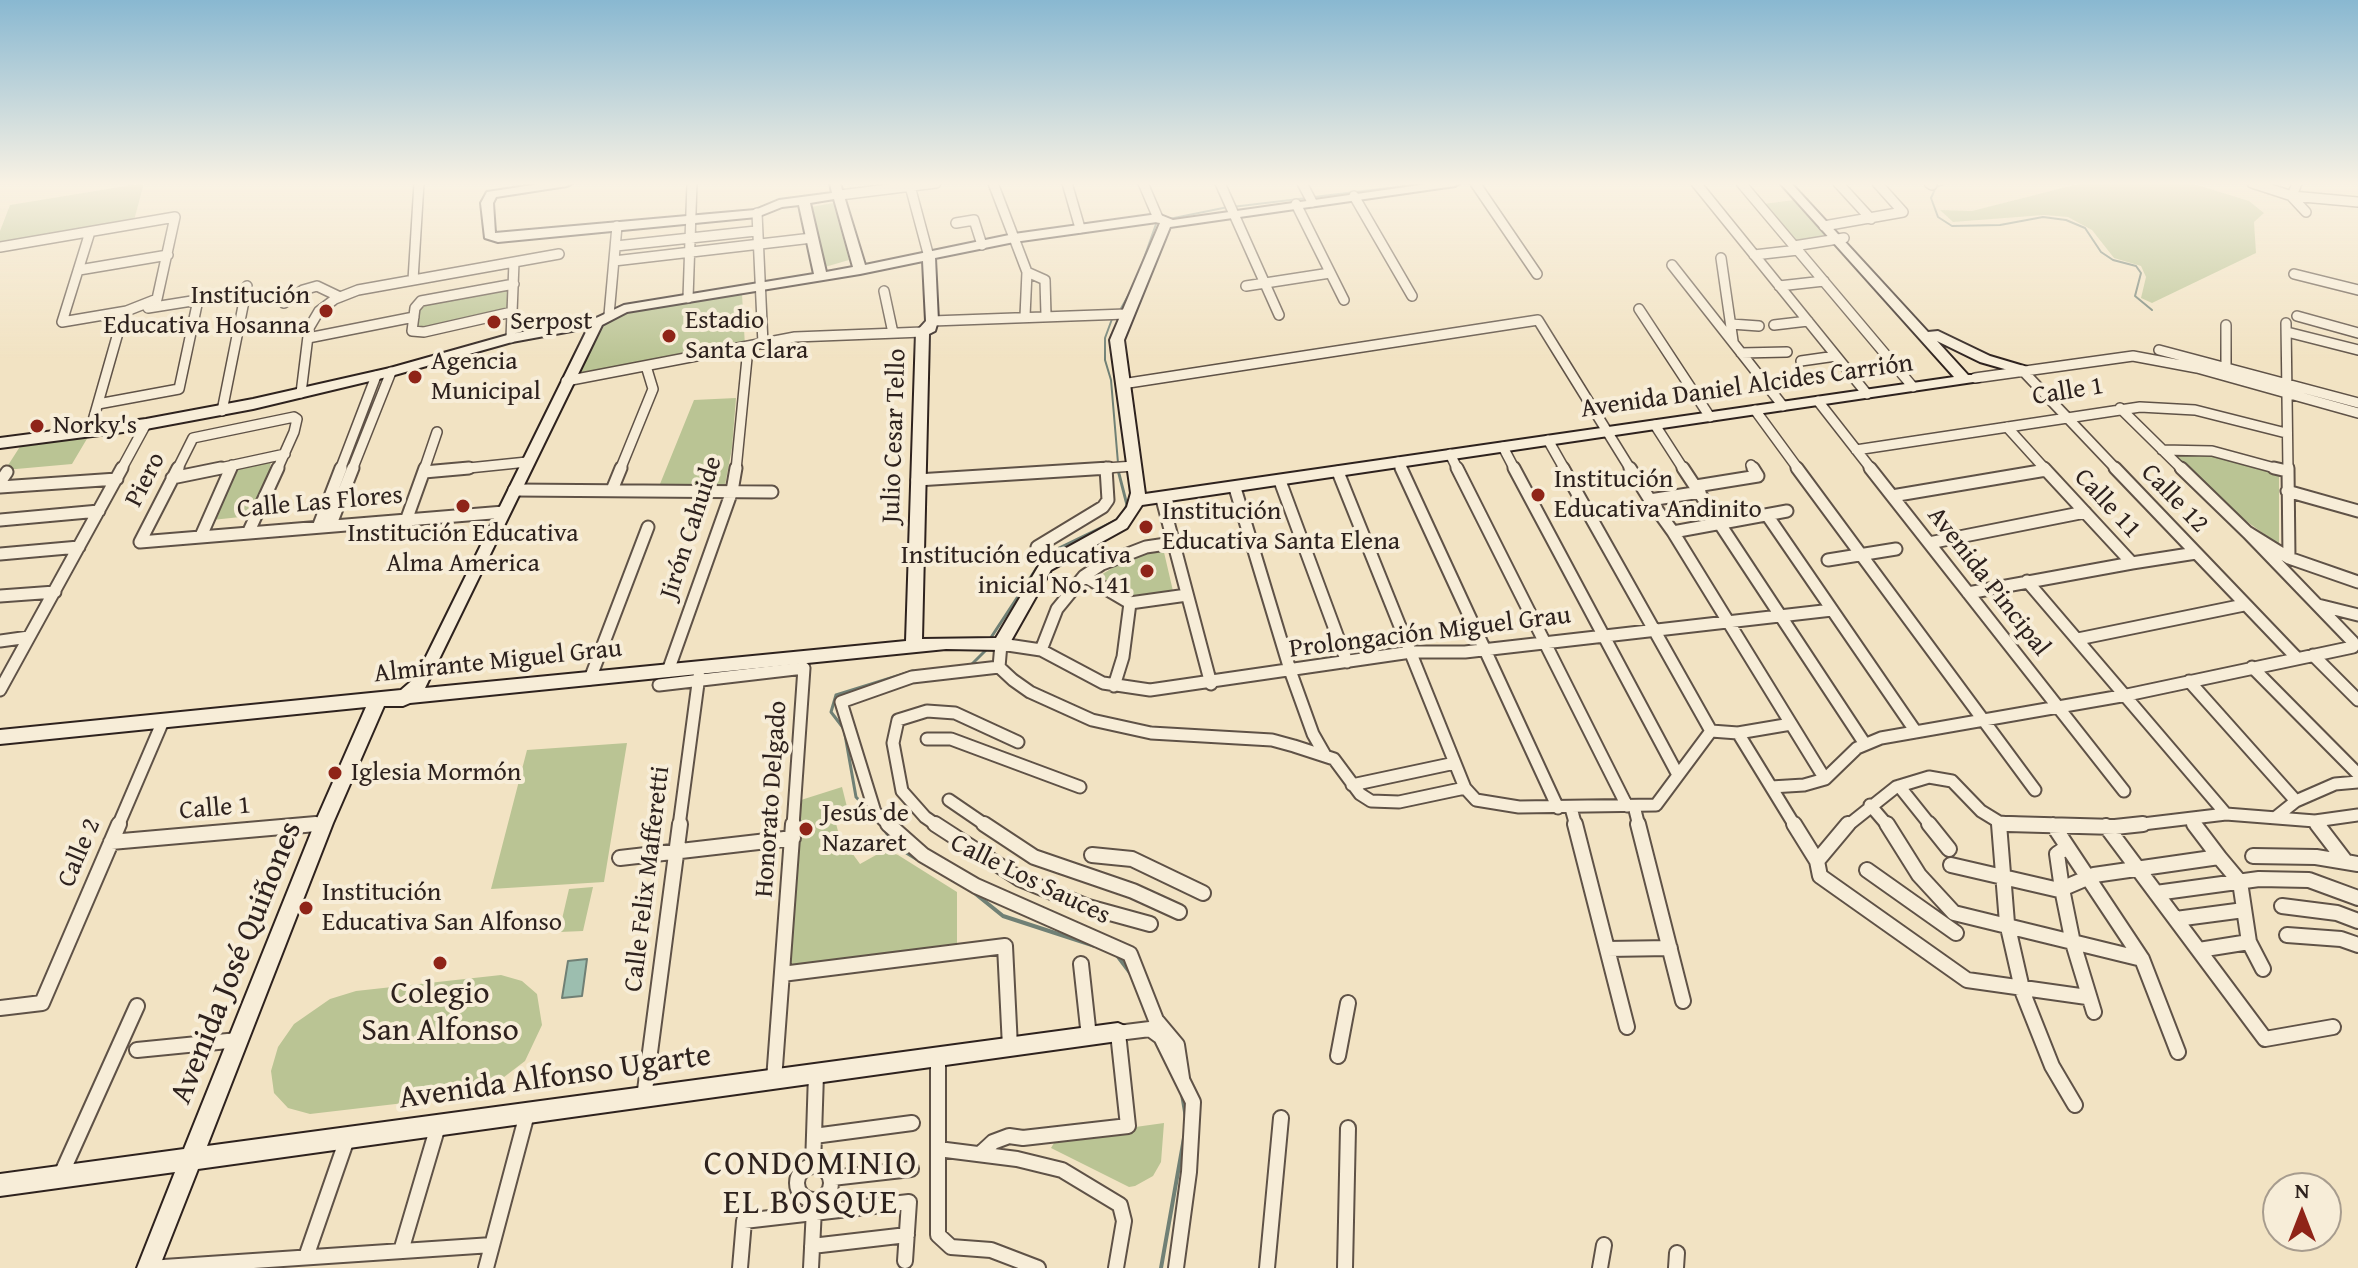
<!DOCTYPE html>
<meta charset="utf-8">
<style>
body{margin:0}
#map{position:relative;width:2358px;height:1268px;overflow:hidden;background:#f2e3c3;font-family:"Gentium Book Plus",serif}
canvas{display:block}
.north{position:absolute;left:2262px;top:1172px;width:80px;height:80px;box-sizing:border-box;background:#f7edd8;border:2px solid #a79c8e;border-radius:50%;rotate:0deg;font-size:22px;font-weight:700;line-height:32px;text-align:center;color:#2e221e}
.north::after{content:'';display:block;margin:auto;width:28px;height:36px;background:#8f2418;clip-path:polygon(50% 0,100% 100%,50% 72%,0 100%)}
</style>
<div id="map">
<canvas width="2358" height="1268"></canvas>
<div class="north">N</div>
</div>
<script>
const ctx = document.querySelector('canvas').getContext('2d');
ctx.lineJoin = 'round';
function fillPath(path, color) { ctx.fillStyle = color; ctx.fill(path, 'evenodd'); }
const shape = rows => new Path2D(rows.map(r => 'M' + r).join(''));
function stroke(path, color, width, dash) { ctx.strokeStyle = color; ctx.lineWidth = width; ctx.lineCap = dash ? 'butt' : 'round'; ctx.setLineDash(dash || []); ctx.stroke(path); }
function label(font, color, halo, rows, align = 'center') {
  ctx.font = font + ' "Gentium Book Plus",serif'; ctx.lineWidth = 8; ctx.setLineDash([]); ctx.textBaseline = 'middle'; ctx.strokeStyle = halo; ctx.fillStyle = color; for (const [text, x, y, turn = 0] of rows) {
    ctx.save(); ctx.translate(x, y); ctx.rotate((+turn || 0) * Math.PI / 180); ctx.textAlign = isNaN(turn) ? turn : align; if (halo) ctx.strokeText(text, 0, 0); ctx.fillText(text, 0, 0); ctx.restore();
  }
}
fillPath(shape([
 [144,183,133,224,0,246,0,231,10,205],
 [2082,183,2191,183,2249,201,2264,213,2254,222,2256,253,2152,303,2141,298,2146,277,2141,266,2114,258,2092,230,2068,217,2044,215,1953,222,1940,210,1972,211],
 [1794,200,1824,233,1825,238,1797,243,1763,204],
 [833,203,849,260,825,267,811,207],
 [509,288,507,309,424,330,416,328,418,306],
 [742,294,745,346,579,374,575,371,600,327,618,315],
 [736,398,732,448,725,485,660,484,694,400],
 [88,437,72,464,5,470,21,445],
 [2172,453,2217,456,2279,473,2279,545,2223,504],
 [271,460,269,475,250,516,212,520,232,483,233,468],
 [1163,548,1173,591,1126,597,1096,578,1127,559],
 [627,743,604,882,491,889,527,750],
 [842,787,847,807,833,812,839,835,860,864,885,850,898,855,957,892,957,945,790,967,801,800],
 [593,887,583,931,559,932,569,889],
 [501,975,522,981,537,994,542,1025,525,1061,491,1087,464,1096,310,1114,288,1108,274,1093,271,1071,278,1047,294,1024,330,999,356,991],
 [1164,1123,1161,1162,1153,1176,1135,1186,1129,1187,1051,1148,1057,1138]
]), '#bac494');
const water = shape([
 [587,959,582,996,562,998,568,961,587,959]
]);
fillPath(water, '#9cbeaf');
stroke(water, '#708075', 2);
stroke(shape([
 [1946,183,1936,187,1931,198,1938,217,1952,226,2000,225,2043,217,2066,220,2085,228,2101,252,2113,260,2136,266,2141,273,2135,296,2152,310],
 [1407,186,1412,185,1410,183],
 [1314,197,1405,186],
 [1232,207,1307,198],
 [1169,219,1228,207],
 [1136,281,1156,224],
 [1119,312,1133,287],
 [1112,319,1105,338,1105,360,1111,380,1118,463]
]), '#708075', 2);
stroke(shape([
 [1118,470,1127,505,1124,512],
 [990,639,1040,563,1055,550,1117,520],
 [971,665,988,648],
 [870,812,856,797,844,729,831,712,836,695,913,671]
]), '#708075', 3);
stroke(shape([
 [885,830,896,846,917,859],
 [972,891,1003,916,1095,946],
 [1116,954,1131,974],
 [1182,1094,1186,1118],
 [1161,1268,1184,1138]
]), '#708075', 4);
const streetFar2 = shape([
 [993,183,1027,272,1025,316],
 [1067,183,1080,228],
 [1143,183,1158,218],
 [1220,183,1279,315],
 [1302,183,1312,202],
 [1475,183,1537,274],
 [1696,183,1867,394],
 [1741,183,1913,387],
 [1838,183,1871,219],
 [1929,183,1932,185],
 [2252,183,2292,196,2358,202],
 [910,186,929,257],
 [840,195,936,183],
 [1354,196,1412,296],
 [2292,196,2297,183],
 [2292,197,2306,212],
 [1296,204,1344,300],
 [757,213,763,344],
 [956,223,974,220,982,245],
 [1824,226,1903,212,1877,183],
 [90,232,62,322,127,311],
 [616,246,756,231],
 [1794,246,1844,238],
 [0,247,175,217,157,299,124,312,90,431],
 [1754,255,1798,250],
 [1721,258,1733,341],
 [614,261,812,238],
 [1672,265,1783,406],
 [79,270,168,255],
 [1027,272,1045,280,1046,315],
 [2294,274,2358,290],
 [413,280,419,183],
 [1246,286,1330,273],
 [1779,286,1824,281],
 [884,291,893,333],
 [688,298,692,183],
 [284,303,303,290,317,286,340,297],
 [1639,309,1710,417],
 [512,312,424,332,412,331,415,308,421,301,514,284],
 [609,315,617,226],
 [2297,316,2358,333],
 [932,321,1126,314],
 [2286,323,2288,470],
 [1731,324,1759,326],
 [1774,325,1808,321],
 [2226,325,2226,366],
 [2287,332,2358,350],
 [308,338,414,317],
 [511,338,514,262],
 [2159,350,2358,403],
 [1741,353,1787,352],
 [1801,361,1836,356],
 [2022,370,2117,470],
 [1975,378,2133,356,2197,368,2358,413],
 [566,381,795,337,923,332],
 [1122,384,1538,320,1631,470],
 [301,393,309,328,319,311,335,299,358,290,559,254],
 [1818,401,1872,470],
 [98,404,179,389,198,300,148,308],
 [2120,408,2183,470],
 [1755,410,1799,470],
 [222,411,247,286],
 [1655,425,1684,470],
 [2007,427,2046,470],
 [1548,440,1565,470],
 [1503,447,1515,470],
 [1856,450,2140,407,2195,410,2286,433],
 [2162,450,2212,451,2282,470],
 [1450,454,1458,470],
 [1398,462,1402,470],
 [1751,465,1754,470],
 [121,470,146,424],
 [177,470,193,438,294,417,297,419,294,432,277,470],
 [211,470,285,454],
 [230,470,232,465],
 [340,470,376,376],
 [352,470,391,372],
 [424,470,437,432],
 [449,470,527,462],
 [620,470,653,389,646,366],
 [736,470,748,348],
 [1078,470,1134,466]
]);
const streetFar1 = shape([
 [1401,468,1558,808],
 [1457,468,1627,806],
 [1514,468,1678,775],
 [1563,468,1711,731],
 [1630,468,1650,500,1700,492],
 [1683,468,1865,744],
 [1797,468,2035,790],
 [1870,468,2124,791],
 [2044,468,2132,563,2196,553],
 [2115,468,2296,657],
 [2181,468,2247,532,2289,558,2358,582],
 [2274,468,2287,471],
 [2288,468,2289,558],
 [424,472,469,468],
 [1338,472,1465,788,1476,800,1519,807,1656,805,1711,731],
 [172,478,221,468],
 [917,480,1109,468],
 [1280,481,1347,662],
 [0,482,7,472],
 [1696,486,1758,476,1753,468],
 [0,487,117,479],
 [1235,488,1291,673,1313,734,1325,755],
 [514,490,772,492],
 [612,490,621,468],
 [2287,491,2358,511],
 [1892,496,2046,470],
 [1162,499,1211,684],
 [1650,500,1673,532,1787,511],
 [1767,515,1916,732],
 [407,518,425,468],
 [0,520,99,511],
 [331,524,353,468],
 [319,525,341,468],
 [249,531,278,468],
 [1673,532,1825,779],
 [201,536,231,468],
 [140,542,504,512],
 [140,542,178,468],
 [1929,543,2085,512],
 [1037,547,1103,507,1108,500,1106,468],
 [0,554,79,547],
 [1828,560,1896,549],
 [1084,576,1130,603,1187,595],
 [2027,581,2226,814],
 [1968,593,2132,563],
 [0,596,55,592],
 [2318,605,2358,615],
 [2078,639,2244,605],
 [0,641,29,637],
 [1041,650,1057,609,1084,576,1102,564,1146,547,1173,543],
 [2313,655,2358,700],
 [2252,667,2358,774],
 [668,671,732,491,736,468],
 [590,679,648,527],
 [2189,681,2296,801,2276,817],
 [659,685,804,668,793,826],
 [1114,686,1123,657,1130,603],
 [0,690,122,468],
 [1711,731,1738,733,1795,826],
 [1738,733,1791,724],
 [927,739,951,739,1080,787],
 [1352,785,1455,763],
 [1899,786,1931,826],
 [1771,787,1804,785,1825,779,1857,748,1881,738,2127,695,2353,647,2353,642,2247,532],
 [1465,788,1399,802,1371,801,1360,794,1334,759,1294,746,1272,740,1151,733,1092,720,1030,692,1013,680,999,667,1001,644,1041,650,1103,683,1150,690,1411,652,1465,652,1832,610],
 [949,800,987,826],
 [2296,801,2335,784,2358,782],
 [1870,805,1888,826],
 [1634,806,1639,826],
 [1571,808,1576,826],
 [2191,819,2196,826],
 [2315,821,2319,826],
 [1999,822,1999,826],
 [118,826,163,721],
 [294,826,324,823],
 [679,826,699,676],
 [890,826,875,812,841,702,912,677,999,667],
 [938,826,925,817,902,791,893,743,898,720,927,711,955,713,1018,742],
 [1847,826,1896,787,1929,777,1952,781,1981,811,1999,822,2050,826],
 [2126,826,2226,814,2315,821,2358,815]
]);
const street = shape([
 [888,824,923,855,976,886,1130,954,1156,1020,1177,1045,1182,1078],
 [935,824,1020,879,1088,907,1150,924],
 [984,824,1034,857,1133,891,1179,912],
 [1575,824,1627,1027],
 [1638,824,1683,1001],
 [1794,824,1817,861,1820,876,1967,980,2087,997],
 [1887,824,1919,875,1954,913,2142,959],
 [1929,824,1949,849],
 [1999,824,2007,923,2023,993,2052,1066,2075,1105],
 [2008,824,2115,827,2143,824],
 [2317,824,2346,862,2358,864],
 [2053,825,2142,959,2178,1052],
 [2106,826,2265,1039,2333,1027],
 [111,842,316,824],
 [2067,847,2057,854,2062,889,2073,943,2094,1012],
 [1092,855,1132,859,1203,893],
 [2253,856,2316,857,2346,862],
 [2219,857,2240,882,2249,942,2263,969],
 [620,858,793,838],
 [1817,861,1848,824],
 [1951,865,2059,890,2094,875,2219,857,2194,824],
 [1867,870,1956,933],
 [2156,893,2259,879,2309,880,2358,898],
 [2282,906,2337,913,2358,921],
 [2176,919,2244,910],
 [2287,935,2341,939,2358,945],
 [1607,949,1670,948],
 [2199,950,2249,942],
 [1081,964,1089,1037],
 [782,974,1005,946,1010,1047],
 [0,1008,42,1003,119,824],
 [137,1050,238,1040],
 [1338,1056,1348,1003],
 [938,1057,938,1235,951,1247,991,1250,1038,1268],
 [774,1080,793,824],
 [644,1098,680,824],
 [814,1136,912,1123],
 [938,1149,1017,1159,1062,1170,1120,1205,1124,1221,1116,1268],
 [980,1154,993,1142,1009,1136,1023,1138,1128,1126,1118,1033,1150,1029,1161,1037,1193,1102,1189,1172,1176,1268],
 '797 1183a17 17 0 1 1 34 0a17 17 0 1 1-34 0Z',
 [813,1166,816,1074],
 [60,1177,137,1006],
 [832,1178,911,1169],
 [812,1246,907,1235],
 [401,1251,438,1126],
 [306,1257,347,1139],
 [149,1268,492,1245],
 [486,1268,527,1114],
 [740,1268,744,1221,909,1202,905,1261],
 [811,1268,814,1209],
 [1267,1268,1281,1118],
 [1345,1268,1348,1128],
 [1600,1268,1604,1245],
 [1676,1268,1677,1253]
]);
const secondary = shape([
 [546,183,573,183,567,186,496,197,493,203,495,233,755,210,779,200,832,193,830,183,840,183,865,265,1014,234,1158,214,1173,220,1434,183,1460,183,1455,186,1170,227,1124,340,1145,494,1954,377,1780,183,1791,183,1928,332,1938,331,1990,356,2027,367,2029,370,2022,374,1980,362,1937,341,1968,375,1980,375,1980,381,1142,505,1127,528,1051,570,1007,648,1001,650,946,649,410,703,403,706,384,706,333,823,207,1146,1118,1023,1125,1026,1128,1033,1125,1040,198,1169,159,1268,137,1268,175,1172,0,1196,0,1174,184,1149,315,823,366,707,0,744,0,730,401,690,416,677,588,328,512,342,391,376,253,409,146,429,0,448,0,438,146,419,253,399,390,368,511,334,594,319,624,305,814,274,799,205,782,207,757,217,498,242,485,238,481,203,487,192,546,183],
 [834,199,853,267,826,272,810,203,834,199],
 [1157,222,1160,223,1110,340,1131,493,1127,507,1117,520,1041,562,996,638,922,639,929,334,935,331,938,321,935,258,1014,242,1157,222],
 [923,261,926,321,916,332,906,641,425,688,602,325,627,312,860,274,923,261]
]);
stroke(streetFar2, '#5f5247', 12);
stroke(streetFar1, '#5f5247', 15);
stroke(street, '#5f5247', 18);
stroke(secondary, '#2e221e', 4);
stroke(streetFar2, '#f7edd8', 9);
stroke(streetFar1, '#f7edd8', 11);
stroke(street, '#f7edd8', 14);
fillPath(secondary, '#f7edd8');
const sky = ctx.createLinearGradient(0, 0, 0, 360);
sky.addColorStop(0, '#89b8d1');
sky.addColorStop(0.51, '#f9f2e4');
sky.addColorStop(1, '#f9f2e400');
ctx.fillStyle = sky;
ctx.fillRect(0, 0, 2358, 360);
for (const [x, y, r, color] of [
 [326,311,8,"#8f2418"],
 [494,322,8,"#8f2418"],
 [669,336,8,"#8f2418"],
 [415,377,8,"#8f2418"],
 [37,426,8,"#8f2418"],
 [1538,495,8,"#8f2418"],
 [463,506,8,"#8f2418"],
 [1146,527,8,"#8f2418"],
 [1147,571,8,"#8f2418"],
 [335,773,8,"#8f2418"],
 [806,829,8,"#8f2418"],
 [306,908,8,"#8f2418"],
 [440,963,8,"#8f2418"]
]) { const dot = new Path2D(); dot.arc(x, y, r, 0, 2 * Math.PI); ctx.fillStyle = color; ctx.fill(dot); stroke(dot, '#f7edd8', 3); }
label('26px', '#2e221e', '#f7edd8', [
 ["Institución",310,296,"right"],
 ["Educativa Hosanna",310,326,"right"],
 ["Estadio",685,321],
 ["Santa Clara",685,351],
 ["Serpost",510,322],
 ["Agencia",431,362],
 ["Municipal",431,392],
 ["Norky's",53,426],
 ["Institución",1554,480],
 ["Educativa Andinito",1554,510],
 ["Institución",1162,512],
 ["Educativa Santa Elena",1162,542],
 ["Institución Educativa",463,534,"center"],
 ["Alma America",463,564,"center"],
 ["Institución educativa",1131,556,"right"],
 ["inicial No. 141",1131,586,"right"],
 ["Iglesia Mormón",351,773],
 ["Jesús de",822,814],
 ["Nazaret",822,844],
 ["Institución",322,893],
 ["Educativa San Alfonso",322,923]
], 'left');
label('26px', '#2e221e', '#f7edd8', [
 ["Avenida Daniel Alcides Carrión",1747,387,-8],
 ["Calle 1",2068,392,-9],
 ["Julio Cesar Tello",895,436,-88],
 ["Piero",146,480,-63],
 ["Calle 12",2174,499,46],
 ["Calle Las Flores",320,503,-5],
 ["Calle 11",2107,504,47],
 ["Jirón Cahuide",692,528,-72],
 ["Avenida Pincipal",1988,582,52],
 ["Prolongación Miguel Grau",1430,633,-7],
 ["Almirante Miguel Grau",498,662,-6],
 ["Honorato Delgado",772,799,-86],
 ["Calle 1",215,809,-5],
 ["Calle 2",80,853,-67],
 ["Calle Felix Mafferetti",648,879,-83],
 ["Calle Los Sauces",1030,880,26]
]);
label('32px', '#2e221e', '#f7edd8', [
 ["Avenida José Quiñones",237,963,-68],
 ["Avenida Alfonso Ugarte",555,1078,-8]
]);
label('32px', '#2e221e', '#f7edd8', [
 ["Colegio",440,995],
 ["San Alfonso",440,1032]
]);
ctx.letterSpacing = '2px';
label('34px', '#2e221e', '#f7edd8', [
 ["CONDOMINIO",811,1165],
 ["EL BOSQUE",811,1204]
]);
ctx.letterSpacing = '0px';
</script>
